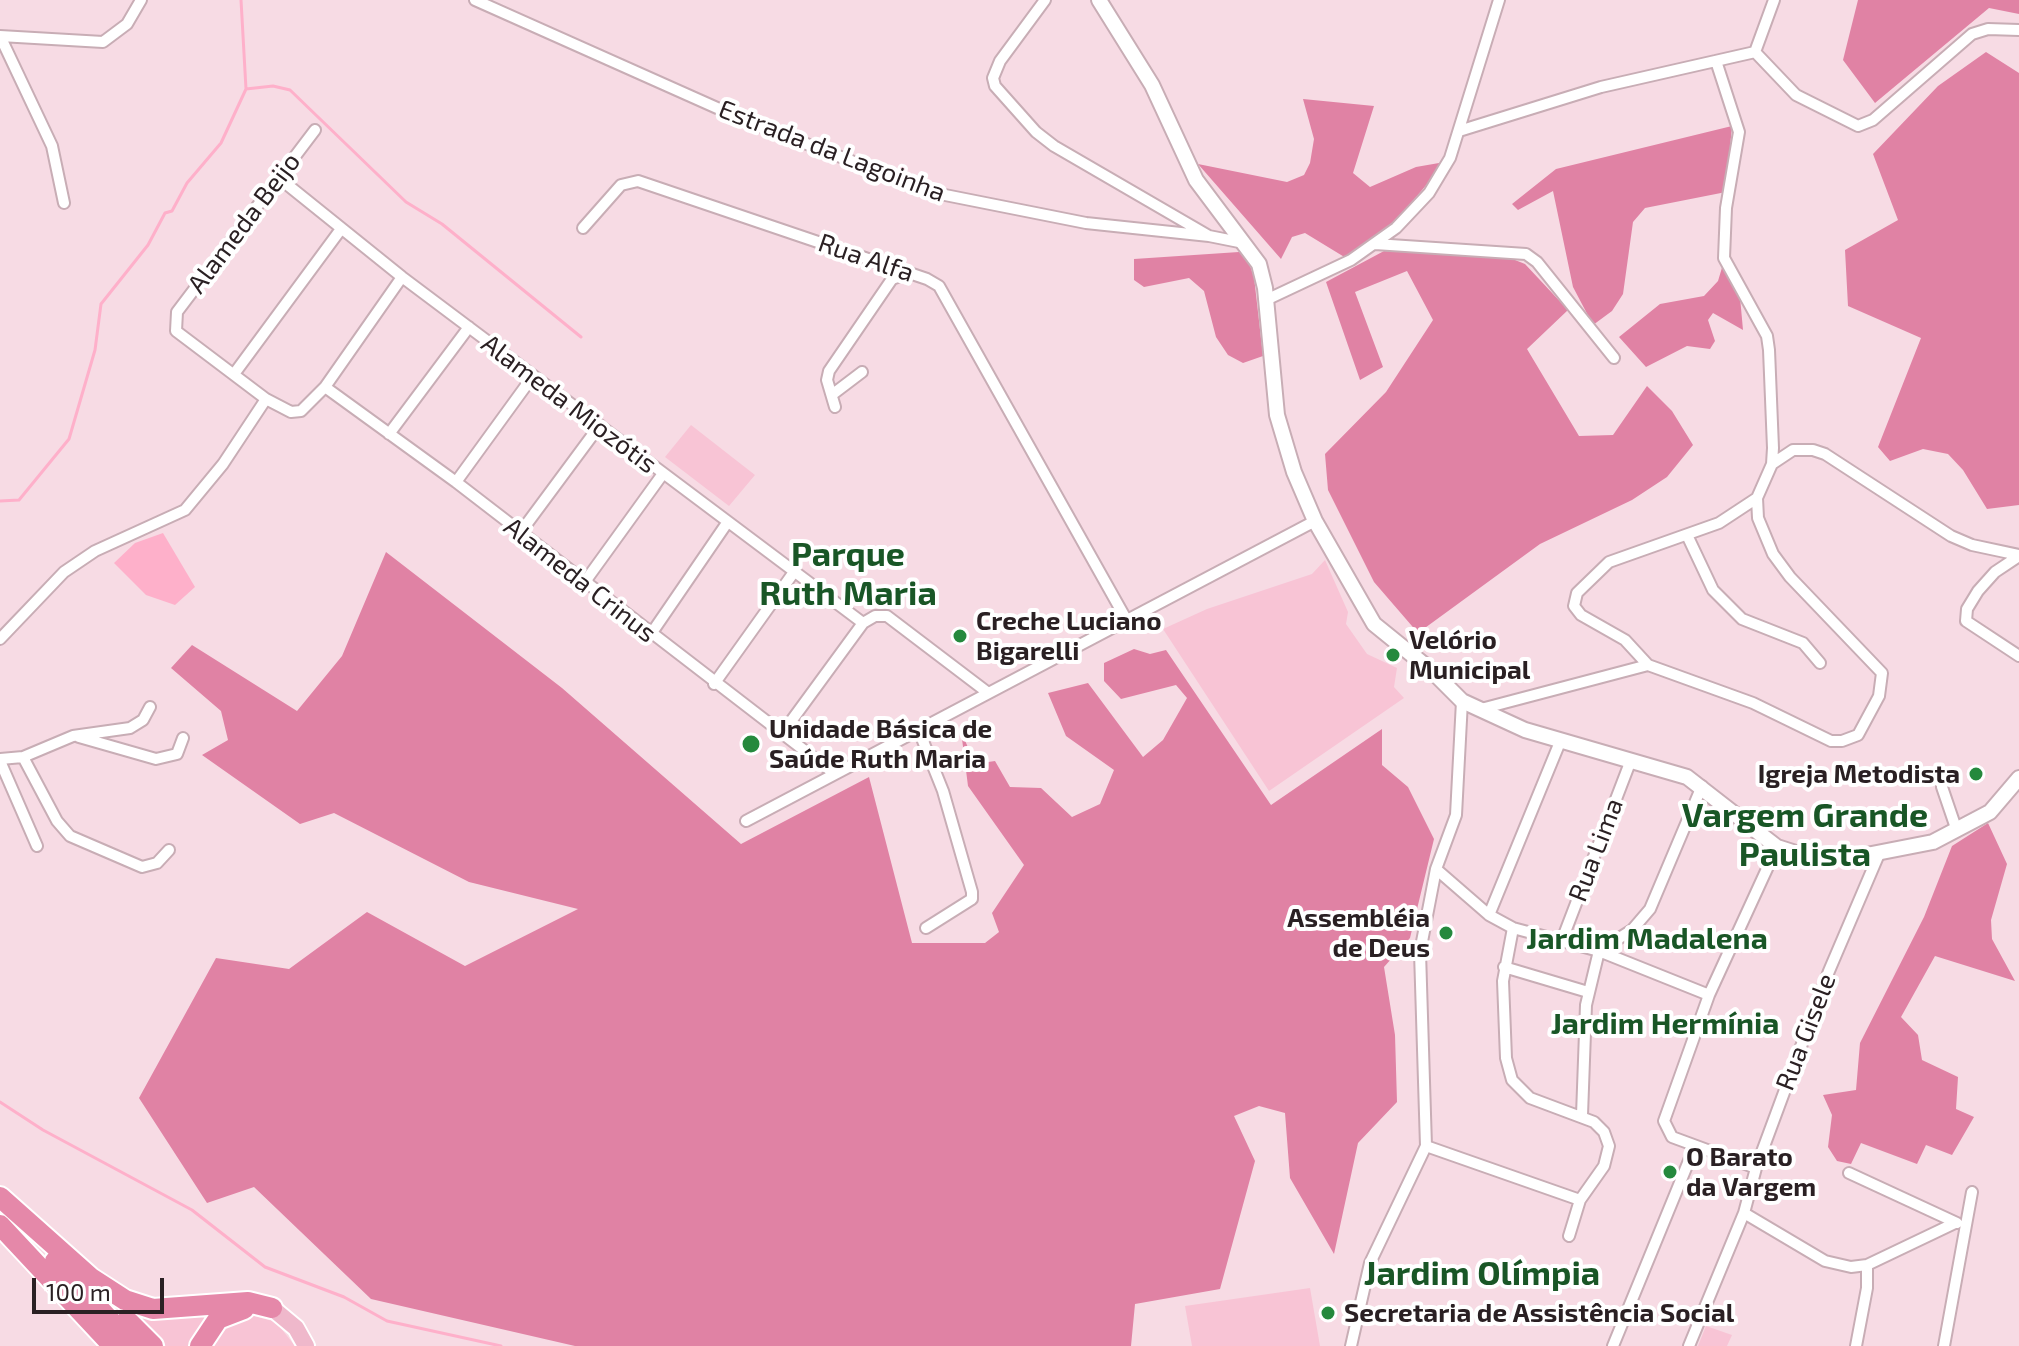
<!DOCTYPE html>
<meta charset="utf-8">
<style>
body{margin:0}
#map{position:relative;width:2019px;height:1346px;overflow:hidden;background:#f7dbe4;font-family:"Exo 2",sans-serif}
canvas{display:block}
.scale{position:absolute;left:32px;top:1278px;width:132px;height:36px;box-sizing:border-box;border:4px solid #2a2023;border-top:0;padding-left:10px;font-size:24px;line-height:28px;white-space:nowrap;color:#2a2023;-webkit-text-stroke:6px #fff;paint-order:stroke}
</style>
<div id="map">
<canvas width="2019" height="1346"></canvas>
<div class="scale">100 m</div>
</div>
<script>
const ctx = document.querySelector('canvas').getContext('2d');
ctx.lineJoin = 'round';
function fillPath(path, color) { ctx.fillStyle = color; ctx.fill(path, 'evenodd'); }
const shape = rows => new Path2D(rows.map(r => 'M' + r).join(''));
function stroke(path, color, width, dash) { ctx.strokeStyle = color; ctx.lineWidth = width; ctx.lineCap = dash ? 'butt' : 'round'; ctx.setLineDash(dash || []); ctx.stroke(path); }
function label(font, color, halo, rows, align = 'center') {
  ctx.font = font + ' "Exo 2",sans-serif'; ctx.lineWidth = 8; ctx.setLineDash([]); ctx.textBaseline = 'middle'; ctx.strokeStyle = halo; ctx.fillStyle = color; for (const [text, x, y, turn = 0] of rows) {
    ctx.save(); ctx.translate(x, y); ctx.rotate((+turn || 0) * Math.PI / 180); ctx.textAlign = isNaN(turn) ? turn : align; if (halo) ctx.strokeText(text, 0, 0); ctx.fillText(text, 0, 0); ctx.restore();
  }
}
fillPath(shape([
 [691,425,755,475,729,506,665,457],
 [1325,560,1348,612,1346,624,1367,654,1397,668,1394,687,1404,698,1269,791,1163,629,1207,609,1312,574],
 [1310,1288,1320,1346,1192,1346,1185,1306],
 [119,1302,226,1309,194,1346,166,1346],
 [251,1315,276,1322,295,1346,205,1346,216,1327],
 [1706,1326,1732,1335,1727,1346,1698,1346]
]), '#f8c4d5');
fillPath(shape([
 [1858,0,2019,0,2019,14,1989,8,1875,103,1843,60],
 [1986,52,2019,73,2019,505,1987,509,1963,470,1948,454,1923,449,1890,461,1878,447,1921,338,1848,306,1845,250,1898,220,1873,154,1938,86],
 [1303,99,1374,106,1353,173,1370,187,1416,167,1439,163,1439,170,1395,222,1346,258,1305,233,1292,237,1281,259,1198,164,1287,182,1304,175,1310,163,1314,139],
 [1732,126,1726,192,1645,208,1633,222,1623,294,1612,311,1593,325,1573,287,1553,191,1518,210,1512,204,1556,169],
 [1384,251,1505,256,1525,264,1568,310,1527,349,1579,436,1613,435,1647,386,1672,411,1693,445,1667,477,1632,500,1540,544,1418,633,1374,582,1328,490,1325,454,1386,392,1433,320,1407,271,1355,292,1383,367,1360,380,1326,282],
 [1239,252,1249,263,1254,277,1263,356,1243,363,1228,355,1216,337,1204,291,1189,278,1144,287,1134,280,1134,259],
 [1724,261,1740,297,1743,330,1713,313,1708,320,1715,341,1710,349,1687,346,1646,367,1619,337,1660,304,1704,296,1718,281],
 [386,552,562,688,741,844,869,777,912,943,985,943,999,932,992,913,1024,865,968,786,961,731,975,764,995,761,1010,787,1041,788,1072,817,1100,804,1114,770,1066,736,1048,693,1088,683,1143,757,1163,740,1187,698,1176,685,1121,699,1104,681,1104,663,1134,649,1150,654,1166,650,1271,805,1382,729,1382,765,1408,787,1434,839,1410,938,1384,967,1395,1035,1397,1102,1358,1143,1334,1254,1290,1178,1285,1113,1259,1106,1234,1116,1255,1161,1220,1289,1135,1304,1131,1346,575,1346,371,1299,254,1187,207,1203,139,1098,216,958,289,969,367,912,465,966,578,909,469,882,334,813,300,824,202,755,228,740,221,711,171,668,192,645,297,711,342,656],
 [1988,823,2007,864,1991,920,1992,939,2015,981,1935,956,1901,1017,1918,1035,1922,1060,1958,1077,1956,1109,1974,1117,1952,1155,1926,1145,1917,1164,1861,1143,1851,1164,1837,1161,1828,1147,1832,1115,1823,1095,1856,1090,1860,1043,1924,917,1952,846]
]), '#e082a4');
fillPath(shape([
 [163,533,195,587,175,605,146,595,114,563,135,543]
]), '#feb0ca');
stroke(shape([
 [246,89,273,86,290,90,406,202,442,224,581,337],
 [0,501,19,500,69,439,95,350,101,304,148,245,165,213,172,211,187,183,221,143,246,89,241,0],
 [0,1102,43,1130,192,1210,265,1267,344,1297,387,1321,501,1346]
]), '#feb0ca', 3);
const minor = shape([
 [475,0,744,120,935,193,1086,223,1209,236],
 [1045,0,1000,61,993,78,995,86,1036,132,1054,146,1209,236,1244,243],
 [1755,52,1796,95,1858,126,1873,120,1972,34,1988,29,2019,30],
 [1755,52,1774,0],
 [315,130,177,312,176,331,266,399,291,412,301,411,325,387,402,277],
 [1459,131,1601,87,1755,52],
 [279,178,402,277,863,623],
 [64,203,52,146,0,36,103,42,127,24,141,0],
 [583,228,621,185,638,181,927,279,939,286,1126,619],
 [1375,244,1526,254,1537,262,1614,358],
 [1266,300,1351,260,1396,228,1429,193,1450,158,1499,0],
 [234,374,341,229],
 [325,387,456,482,835,774],
 [833,394,862,372],
 [835,407,827,380,829,371,892,279,909,273],
 [389,434,469,327],
 [1772,464,1793,450,1813,450,1825,454,1951,536,1972,545,2019,555],
 [456,482,533,376],
 [520,533,600,425],
 [1687,535,1713,590,1742,619,1803,643,1820,663],
 [2019,556,1995,572,1978,591,1967,609,1966,621,2019,656],
 [584,583,662,475],
 [651,634,727,523],
 [0,639,64,572,95,551,185,510,223,464,266,399],
 [1648,665,1625,640,1581,615,1574,606,1577,593,1609,562,1719,523,1757,498],
 [714,684,794,572],
 [1481,709,1648,665,1753,703,1831,741,1842,741,1858,735,1879,696,1882,673,1790,577,1773,554,1758,518,1757,498,1772,464,1773,448,1769,350,1767,336,1724,258,1726,208,1739,132,1716,61],
 [919,731,943,791,972,892,972,899,926,928],
 [781,735,863,623,875,616,887,616,987,692],
 [79,737,156,759,177,754,183,738],
 [23,757,57,821,70,836,142,867,157,863,169,850],
 [0,759,23,757,73,736,130,728,143,720,150,707],
 [0,761,37,846],
 [1942,787,1957,831],
 [746,821,1315,521],
 [1436,869,1489,915,1513,928,1599,951,1709,995],
 [1489,915,1560,742],
 [1513,928,1503,981,1506,1058,1512,1080,1530,1098,1594,1122,1604,1132,1609,1146,1604,1166,1580,1200,1569,1236],
 [1562,940,1631,760],
 [1599,951,1632,930,1650,909,1702,786],
 [1504,967,1588,992],
 [1582,1115,1586,1005,1599,951],
 [1426,1146,1580,1200],
 [1756,1168,1672,1137,1664,1121,1709,995,1777,847],
 [1849,1173,1957,1223],
 [1744,1213,1825,1261,1851,1267,1867,1265,1955,1223],
 [1351,1346,1370,1263,1426,1146,1420,952,1436,869,1456,815,1462,701],
 [1613,1346,1695,1146],
 [1689,1346,1744,1213,1756,1168,1829,971,1879,854],
 [1856,1346,1867,1288,1867,1265],
 [1944,1346,1972,1192]
]);
const tertiary = shape([
 [1099,0,1152,85,1196,180,1259,264,1265,288,1277,415,1294,472,1315,521,1374,624,1432,671,1462,701,1525,730,1687,777,1777,847,1805,856,1851,858,1933,842,1990,812,2019,778]
]);
const primary = shape([
 [272,1308,296,1328,306,1346]
]);
const motorway = shape([
 [0,1197,91,1278,125,1300,153,1309,248,1302,272,1308],
 [0,1225,113,1346],
 [55,1261,134,1346],
 [127,1320,153,1346],
 [200,1346,218,1319,244,1309]
]);
stroke(minor, '#c8adb5', 14);
stroke(tertiary, '#c8adb5', 18);
stroke(primary, '#fff', 20);
stroke(motorway, '#fff', 24);
stroke(minor, '#fff', 10);
stroke(tertiary, '#fff', 14);
stroke(primary, '#efb8cb', 16);
stroke(motorway, '#e588a9', 20);
for (const [x, y, r, color] of [
 [960,636,8,"#25893d"],
 [1393,655,8,"#25893d"],
 [751,744,10,"#25893d"],
 [1976,774,8,"#25893d"],
 [1446,933,8,"#25893d"],
 [1670,1172,8,"#25893d"],
 [1328,1313,8,"#25893d"]
]) { const dot = new Path2D(); dot.arc(x, y, r, 0, 2 * Math.PI); ctx.fillStyle = color; ctx.fill(dot); stroke(dot, '#fff', 3); }
label('26px', '#2a2023', '#fff', [
 ["Estrada da Lagoinha",832,151,21],
 ["Alameda Beijo",244,223,-53],
 ["Rua Alfa",866,258,19],
 ["Alameda Miozótis",569,404,37],
 ["Alameda Crinus",580,580,38],
 ["Rua Lima",1596,850,-69],
 ["Rua Gisele",1806,1032,-69]
]);
label('bold 26px', '#2a2023', '#fff', [
 ["Creche Luciano",976,621],
 ["Bigarelli",976,651],
 ["Velório",1409,640],
 ["Municipal",1409,670],
 ["Unidade Básica de",769,729],
 ["Saúde Ruth Maria",769,759],
 ["Igreja Metodista",1960,774,"right"],
 ["Assembléia",1430,918,"right"],
 ["de Deus",1430,948,"right"],
 ["O Barato",1686,1157],
 ["da Vargem",1686,1187],
 ["Secretaria de Assistência Social",1344,1313]
], 'left');
label('bold 30px', '#195626', '#fff', [
 ["Jardim Madalena",1647,939],
 ["Jardim Hermínia",1665,1024]
]);
label('bold 34px', '#195626', '#fff', [
 ["Parque",848,555],
 ["Ruth Maria",848,594],
 ["Vargem Grande",1805,816],
 ["Paulista",1805,855],
 ["Jardim Olímpia",1482,1274]
]);
</script>
